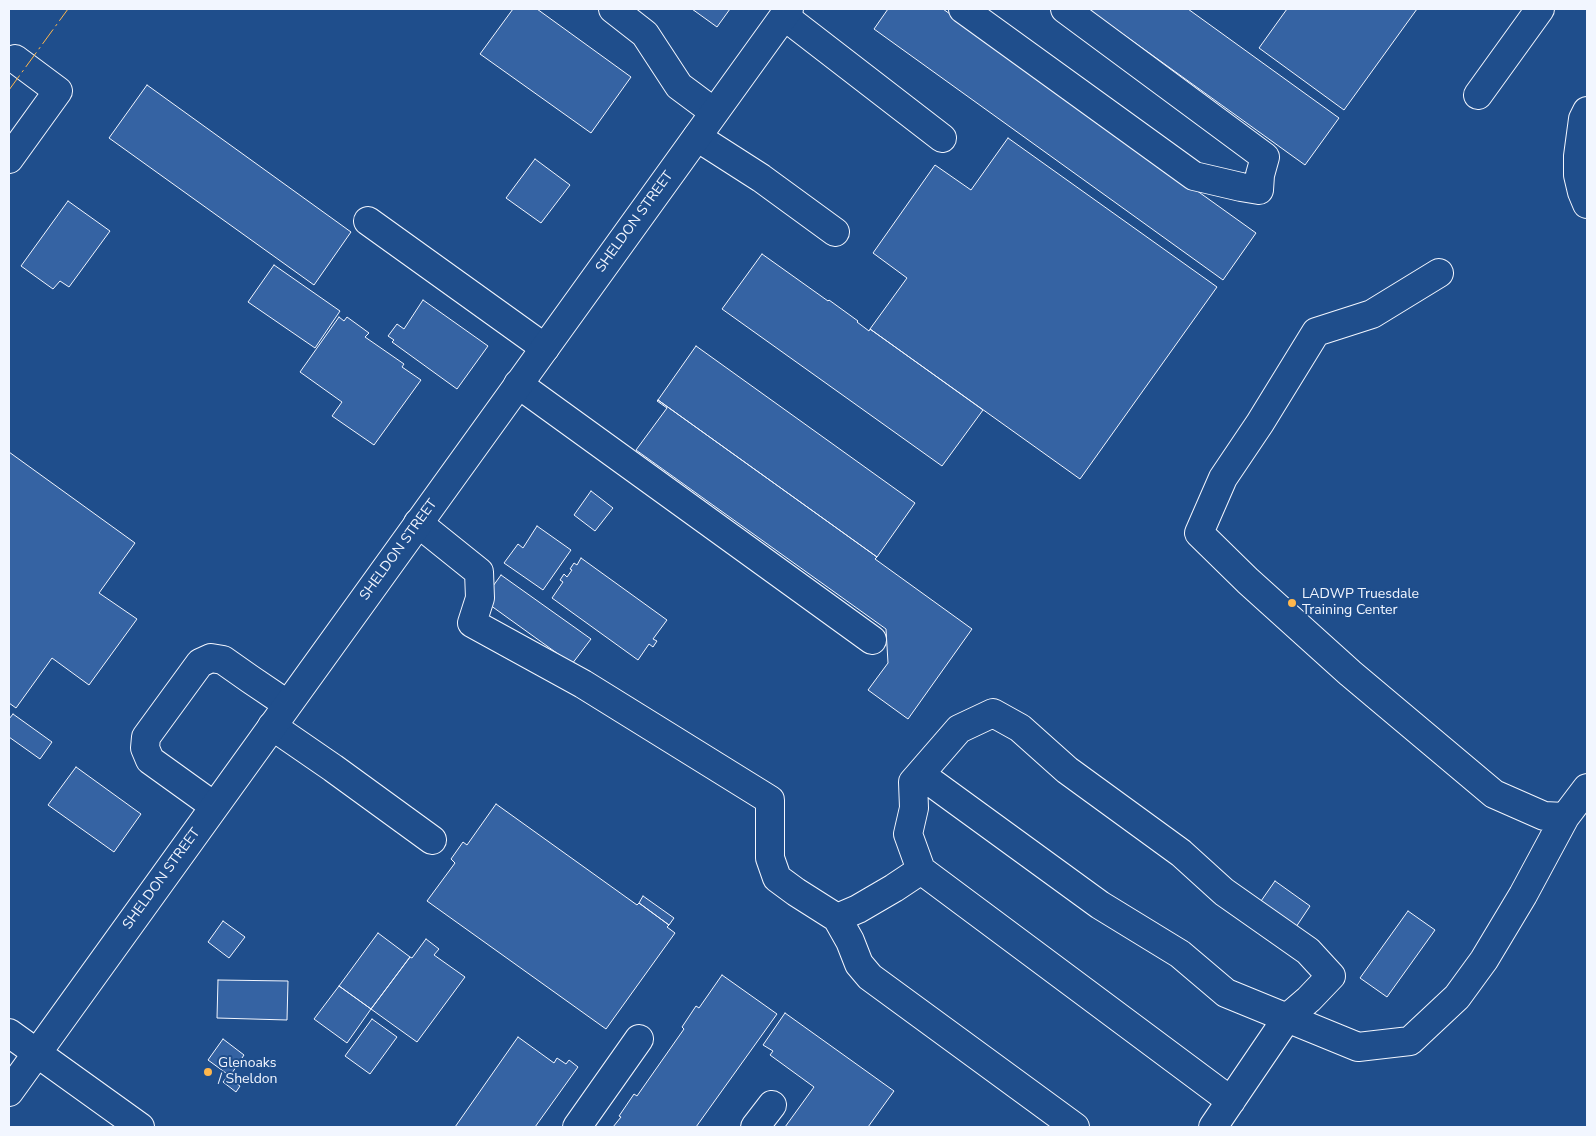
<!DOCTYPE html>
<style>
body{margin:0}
#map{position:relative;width:1596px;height:1136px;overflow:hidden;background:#1f4e8c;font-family:"Nunito Sans",sans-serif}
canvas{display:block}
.frame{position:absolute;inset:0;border:10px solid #f2f6ff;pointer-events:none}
</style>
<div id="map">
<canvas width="1596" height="1136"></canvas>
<div class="frame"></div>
</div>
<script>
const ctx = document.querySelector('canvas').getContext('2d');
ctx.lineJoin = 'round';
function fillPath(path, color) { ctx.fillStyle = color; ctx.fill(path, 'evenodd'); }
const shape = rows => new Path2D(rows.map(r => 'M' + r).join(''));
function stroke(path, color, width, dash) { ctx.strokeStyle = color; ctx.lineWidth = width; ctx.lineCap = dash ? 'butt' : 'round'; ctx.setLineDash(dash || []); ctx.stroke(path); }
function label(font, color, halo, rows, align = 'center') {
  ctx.font = font + ' "Nunito Sans",sans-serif'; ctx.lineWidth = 4; ctx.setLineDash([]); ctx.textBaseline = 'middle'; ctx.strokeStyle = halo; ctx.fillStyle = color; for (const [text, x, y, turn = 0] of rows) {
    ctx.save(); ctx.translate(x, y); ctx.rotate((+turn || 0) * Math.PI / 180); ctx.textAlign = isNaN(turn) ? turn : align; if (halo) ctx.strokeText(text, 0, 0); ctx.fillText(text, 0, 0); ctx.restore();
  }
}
const building = shape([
 [513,9,537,9,631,77,591,133,480,54,513,9],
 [692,9,730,9,717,27,692,9],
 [888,9,943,9,1256,233,1223,280,874,29,888,9],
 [1088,9,1188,9,1339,118,1305,165,1088,9],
 [1287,9,1417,9,1344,110,1259,48,1287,9],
 [147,85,351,232,314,285,109,138,147,85],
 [1008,138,1217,287,1080,479,870,329,907,278,873,253,935,165,971,190,1008,138],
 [535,159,570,185,541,223,506,198,535,159],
 [68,201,110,231,69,287,60,281,53,289,21,266,68,201],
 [762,254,828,301,829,300,858,321,857,322,869,331,870,329,983,410,942,466,722,309,762,254],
 [274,265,340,311,315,348,248,302,274,265],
 [423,300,488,346,457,389,392,342,394,340,388,336,397,324,404,329,423,300],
 [339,317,344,321,347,317,369,333,365,337,404,364,402,367,421,380,374,445,332,416,342,402,300,372,339,317],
 [696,346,915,503,877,557,658,400,696,346],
 [658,400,877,557,875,559,972,629,908,719,868,690,888,663,886,629,636,450,667,408,657,401,658,400],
 [9,452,135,543,99,593,137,619,89,685,52,658,16,708,9,703,9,452],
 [591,491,613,508,595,531,574,515,591,491],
 [537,526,571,550,543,590,504,563,518,544,523,548,537,526],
 [581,558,667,620,653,639,657,641,653,647,649,644,638,660,552,598,563,582,560,580,564,574,567,577,572,570,570,569,574,563,577,565,581,558],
 [501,575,591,639,572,664,483,600,501,575],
 [13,714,52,742,40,759,9,737,9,719,13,714],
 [76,767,141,814,114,852,48,805,76,767],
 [496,804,637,905,639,903,669,925,667,927,675,933,606,1029,427,901,455,863,451,859,463,842,467,845,496,804],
 [1275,881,1310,906,1296,927,1261,901,1275,881],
 [643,896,674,918,669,925,639,903,643,896],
 [1408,911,1435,930,1387,997,1360,978,1408,911],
 [223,921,245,937,229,958,208,942,223,921],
 [378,933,410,957,371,1009,339,986,378,933],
 [426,939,439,949,434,955,465,977,417,1042,371,1009,410,957,412,958,426,939],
 [722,975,777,1014,696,1127,613,1127,621,1117,619,1116,634,1094,637,1096,684,1029,682,1027,696,1006,699,1008,722,975],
 [218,980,288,981,287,1020,217,1018,218,980],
 [339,986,371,1009,347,1043,314,1019,339,986],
 [785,1013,894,1091,868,1127,785,1127,814,1087,770,1055,773,1051,763,1045,785,1013],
 [372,1019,397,1037,370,1074,345,1056,372,1019],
 [518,1037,554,1063,557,1058,566,1064,569,1060,578,1067,535,1127,455,1127,518,1037],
 [223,1039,244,1055,230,1076,208,1060,223,1039],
 [227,1077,240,1086,236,1092,223,1082,227,1077]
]);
fillPath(building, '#3563a3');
stroke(building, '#f2f6ff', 1);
const minor = shape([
 [613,9,645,34,679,86,714,112],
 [963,9,1194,176,1241,187,1259,190,1260,175,1265,157,1065,9],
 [784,16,942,138],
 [1478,95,1540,9],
 [1587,111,1583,119,1578,156,1578,175,1582,192,1587,204],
 [697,137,761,178,835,232],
 [9,159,58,91,15,59],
 [368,221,545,348],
 [1439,273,1372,314,1316,332,1260,423,1223,478,1199,533,1248,581,1350,673,1494,794,1544,816,1565,817,1587,788],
 [518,384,872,640],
 [418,523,479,572,480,598,472,623,583,684,770,800,770,858,777,878,796,892,837,918,850,941,859,964,870,977,1075,1127],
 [272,726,333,768,432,840],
 [920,774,1100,905,1180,954,1226,993,1358,1047,1410,1041,1457,997,1484,960,1523,895,1565,817],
 [214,806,150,760,145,748,146,737,200,663,211,658,223,660,250,679,287,704],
 [837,918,858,909,894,888,921,870],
 [577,1127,639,1039],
 [755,1127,772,1105],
 [1213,1127,1287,1018,1309,999,1331,976,1308,951,1224,892,1181,853,1067,770,1020,728,993,713,959,729,913,782,914,808,908,834,921,870,1231,1101]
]);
const major = shape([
 [9,1033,140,1127],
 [9,1092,789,9]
]);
stroke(minor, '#f2f6ff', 30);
stroke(major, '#f2f6ff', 30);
stroke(minor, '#1f4e8c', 28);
stroke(major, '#1f4e8c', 28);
stroke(shape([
 [9,90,68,9]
]), '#ffb74d', 1, [18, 4, 2.5, 4]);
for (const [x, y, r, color] of [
 [1292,603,5,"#ffb74d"],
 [208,1072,5,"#ffb74d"]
]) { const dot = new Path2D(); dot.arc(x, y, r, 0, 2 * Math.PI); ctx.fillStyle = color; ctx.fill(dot); stroke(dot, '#1f4e8c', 2); }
label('14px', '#f2f6ff', '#1f4e8c', [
 ["SHELDON STREET",635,222,-54],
 ["SHELDON STREET",399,550,-54],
 ["SHELDON STREET",162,879,-54]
]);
label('14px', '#f2f6ff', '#1f4e8c', [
 ["LADWP Truesdale",1302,595],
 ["Training Center",1302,611],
 ["Glenoaks",218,1064],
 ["/ Sheldon",218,1080]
], 'left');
</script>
